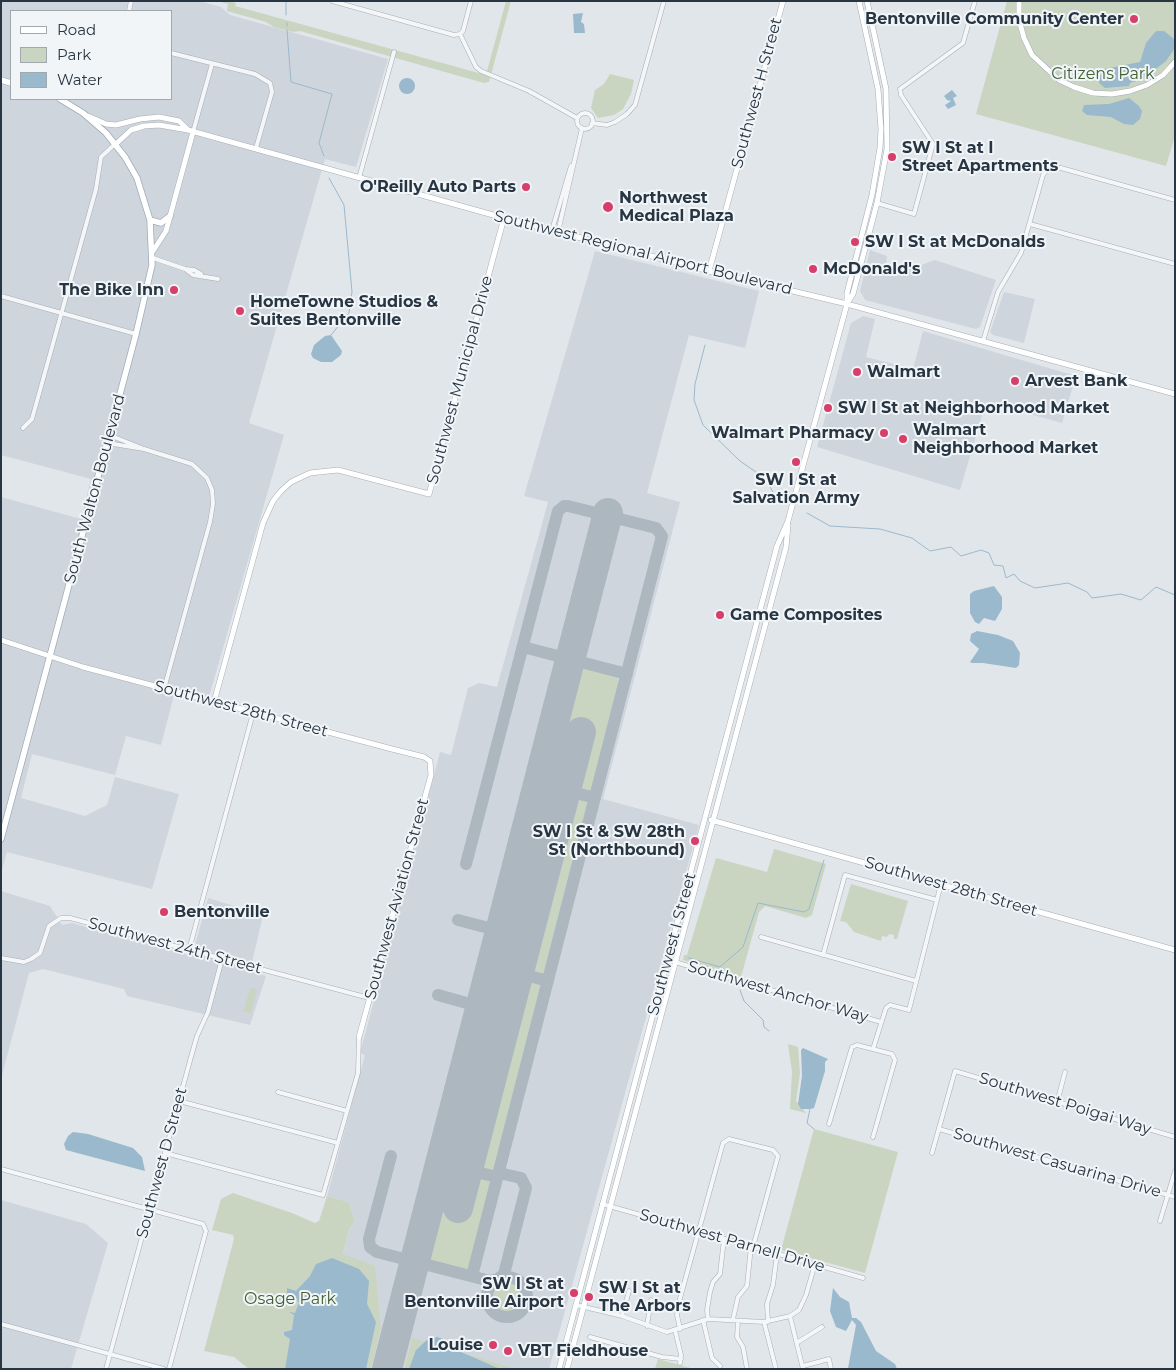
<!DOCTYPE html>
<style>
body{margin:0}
#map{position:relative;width:1176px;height:1370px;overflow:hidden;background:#e1e6ea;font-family:Montserrat,sans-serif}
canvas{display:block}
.frame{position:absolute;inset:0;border:2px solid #283643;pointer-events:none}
.legend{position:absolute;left:10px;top:10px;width:162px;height:90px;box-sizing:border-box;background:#f1f5f8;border:1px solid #a1a9b0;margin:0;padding:6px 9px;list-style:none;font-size:15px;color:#283643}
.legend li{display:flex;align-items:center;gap:10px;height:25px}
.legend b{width:25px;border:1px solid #a1a9b0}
</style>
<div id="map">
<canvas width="1176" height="1370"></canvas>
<div class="frame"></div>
<ul class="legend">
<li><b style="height:6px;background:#fff"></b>Road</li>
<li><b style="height:14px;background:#c9d5c1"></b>Park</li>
<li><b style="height:14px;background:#9ab9cd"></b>Water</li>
</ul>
</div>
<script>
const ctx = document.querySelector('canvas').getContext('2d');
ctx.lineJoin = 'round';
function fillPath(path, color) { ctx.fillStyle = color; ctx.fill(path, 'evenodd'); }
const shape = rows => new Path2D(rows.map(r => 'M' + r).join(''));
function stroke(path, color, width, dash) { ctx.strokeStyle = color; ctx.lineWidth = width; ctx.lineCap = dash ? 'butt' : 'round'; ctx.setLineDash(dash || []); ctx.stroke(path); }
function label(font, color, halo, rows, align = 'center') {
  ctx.font = font + ' Montserrat,sans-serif'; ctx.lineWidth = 4; ctx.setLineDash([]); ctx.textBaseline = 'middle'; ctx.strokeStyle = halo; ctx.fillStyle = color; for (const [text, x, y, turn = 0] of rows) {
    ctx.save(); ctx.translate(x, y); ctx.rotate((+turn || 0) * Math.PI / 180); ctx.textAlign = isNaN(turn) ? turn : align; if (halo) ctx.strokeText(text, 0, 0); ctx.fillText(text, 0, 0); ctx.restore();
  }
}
fillPath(shape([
 [1,1,199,1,221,7,230,15,388,59,356,167,325,159,249,423,284,435,207,704,174,695,161,745,126,736,115,775,32,754,21,798,85,816,107,805,115,777,179,794,152,889,7,852,1,873,1,497,81,519,91,479,1,455],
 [11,11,171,11,171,99,11,99],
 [870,250,887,256,886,265,904,271,935,260,996,280,980,327,976,329,865,300,860,291],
 [595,251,759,291,745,348,689,335,647,493,680,502,603,799,699,825,549,1369,517,1369,412,1339,404,1369,371,1369,381,1330,343,1254,349,1229,355,1221,349,1202,327,1196,365,1055,360,1053,440,752,451,755,468,688,479,683,497,687,548,502,524,496],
 [1004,292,1035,299,1024,343,993,335,990,332],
 [863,316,875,319,866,357,913,369,923,331,1076,376,1062,423,986,402,960,490,817,447,851,323],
 [1,891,50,906,62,925,72,923,192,956,208,898,263,915,250,971,266,976,250,1025,127,996,124,989,43,969,29,973,1,1079],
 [1,1200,86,1224,108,1243,71,1369,1,1369]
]), '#cfd5dd');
fillPath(shape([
 [217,1,229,1,236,3,235,6,486,75,506,1,511,1,489,82,484,83,300,31,293,32,274,27,266,22,227,11,228,4],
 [1007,1,1175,1,1175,136,1166,166,976,114],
 [610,74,634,80,631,94,623,109,614,115,598,118,591,108,595,90,604,84],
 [586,668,603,671,618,678,616,700,477,1243,467,1269,455,1269,433,1263,429,1259,428,1238,573,675,577,669],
 [774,849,826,864,812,915,806,918,765,906,759,912,741,977,683,960,684,955,687,955,716,858,767,872],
 [851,884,908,901,897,939,894,939,894,935,889,934,887,937,882,936,881,941,854,932,846,922,840,921],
 [250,988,257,989,251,1013,243,1012],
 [788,1044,798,1047,800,1073,796,1101,806,1113,790,1109,792,1072],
 [814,1129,898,1152,865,1273,781,1250],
 [233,1193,292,1213,315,1223,319,1221,327,1196,349,1202,355,1221,349,1229,343,1254,375,1266,381,1330,371,1369,249,1369,234,1357,204,1351,234,1239,233,1235,212,1230,221,1199],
 '491 1297a16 16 0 1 1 32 0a16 16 0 1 1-32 0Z',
 [412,1338,517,1369,404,1369],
 [658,1359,694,1369,655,1369]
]), '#c9d5c1');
fillPath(shape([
 [583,13,581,22,584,24,585,33,574,33,573,14],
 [1156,31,1164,31,1174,39,1175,48,1166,61,1143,79,1130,83,1129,86,1105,88,1099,83,1100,76,1105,69,1140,62,1146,43],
 '399 86a8 8 0 1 1 16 0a8 8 0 1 1-16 0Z',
 [952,90,957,96,953,98,956,105,948,109,945,105,951,101,947,100,944,96],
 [1129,98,1139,106,1142,111,1140,119,1133,125,1124,124,1111,117,1087,115,1082,111,1084,105,1109,104],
 [331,335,342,351,341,355,332,362,321,362,313,358,311,354,314,345,325,336],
 [994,586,1002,597,1002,609,995,621,984,618,979,624,975,622,970,613,970,594,974,591],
 [977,631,998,635,1013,641,1020,653,1019,665,1016,668,983,663,972,663,970,662,979,649,970,641,971,634],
 [803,1048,828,1059,825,1062,825,1071,814,1108,810,1109,801,1109,798,1104,802,1076,801,1050],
 [73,1132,88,1134,133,1148,142,1157,145,1171,66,1150,64,1144,68,1136],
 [332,1258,359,1269,369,1281,367,1304,376,1322,366,1369,285,1369,290,1339,284,1335,284,1332,292,1330,294,1315,289,1312,295,1313,299,1303,293,1293,287,1293,287,1288,296,1291,310,1276,316,1264],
 [833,1288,840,1297,849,1302,852,1318,856,1318,861,1322,876,1351,895,1364,897,1369,848,1368,856,1325,852,1320,846,1331,836,1327,830,1311],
 [437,1337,450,1341,461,1348,461,1352,500,1369,409,1369,416,1350,427,1340]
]), '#9ab9cd');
stroke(shape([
 [286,1,286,15],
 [287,23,287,26],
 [287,30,291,82,332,94,319,143,324,156],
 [329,178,344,205,352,292,349,313,331,335],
 [705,345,695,384,694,400,703,425,740,461,766,479,776,498,781,501],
 [807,513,830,526,880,529,912,538,930,551,951,547,961,556,981,550,989,553,994,565,1003,566,1006,578,1014,574,1020,581,1035,588,1068,583,1087,592,1092,598,1121,594,1141,600,1156,587,1175,595],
 [689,958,720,967,743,947,758,903,804,912,809,909,824,860],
 [740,990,744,1001,763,1020,764,1027,769,1031],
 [810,1109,807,1123,814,1129]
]), '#9ab9cd', 1);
stroke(shape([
 [523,647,627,674],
 [565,790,595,798],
 [466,864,558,511,564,506,568,506,656,528,662,536,472,1276],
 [458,920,527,938],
 [518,973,548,981],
 [438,995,481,1007],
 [391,1156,369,1239,370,1247,377,1252,490,1281,498,1279,504,1274,526,1188,521,1178,499,1173],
 [468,1170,497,1177],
 '487 1297a20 20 0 1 1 40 0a20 20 0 1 1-40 0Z'
]), '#adb7c0', 12);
stroke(shape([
 [458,1208,581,732],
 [387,1369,608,513]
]), '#adb7c0', 30);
const street = shape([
 [332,1,454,35,460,34,476,67,481,71,529,91,577,118],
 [129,11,131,1],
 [460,34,463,31,471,1],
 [171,53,255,74,270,83,272,92,256,148],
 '577 121a8 8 0 1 1 16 0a8 8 0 1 1-16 0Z',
 [592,123,607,125,615,122,627,114,635,105,664,1],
 [193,132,212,64],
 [359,178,394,52],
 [877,203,914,214,933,144,901,95,900,89,963,43,975,1],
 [1030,224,1175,264],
 [552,230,571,166],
 [558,232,582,128],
 [153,258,185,269,193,275,218,279],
 [185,269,194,270,201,274],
 [1,296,136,334],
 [983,341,998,292,1021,253,1043,175,1049,167,1061,168,1175,200],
 [23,428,32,419,96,189,101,157,115,144],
 [109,435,144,449,192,464,207,478,212,490,213,504,210,522,164,689],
 [107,443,144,449],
 [761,937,916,981],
 [189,950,253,713],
 [823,955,845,875,937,900],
 [1,958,24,962,31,959,40,953,49,926,61,918,70,918,369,998],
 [675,962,881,1022],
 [873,1049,886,1008,890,1005,909,1010,941,884],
 [278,1092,347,1111],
 [179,1101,338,1143],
 [1057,1103,1065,1072],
 [829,1124,852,1047,857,1045,892,1054,895,1060,873,1137],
 [939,1129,1175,1197],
 [165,1153,323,1195,358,1073,359,1037],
 [932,1153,955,1071,1175,1137],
 [1,1169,203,1224,206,1231,169,1369],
 [602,1204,863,1278],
 [1160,1221,1175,1171],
 [576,1305,622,1316,667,1332,708,1319,764,1322,790,1316,799,1310,806,1295,815,1264],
 [622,1316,629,1291],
 [790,1316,803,1369],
 [708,1319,707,1310,710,1292,713,1282,720,1274,724,1239],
 [733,1319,738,1297,747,1286,751,1246],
 [703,1320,712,1358,720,1366],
 [738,1321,737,1337,743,1347,747,1369],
 [764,1322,776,1369],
 [768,1322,767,1304,773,1285,777,1254],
 [1,1324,164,1369],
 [647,1326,651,1300],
 [680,1329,677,1315,679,1302,723,1143,729,1139,773,1150,778,1156,753,1247],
 [675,1330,681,1355,680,1363],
 [590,1337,662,1357,681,1359],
 [798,1342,822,1327],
 [803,1366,829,1359,831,1369],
 [106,1369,191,1057,197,1036,208,1012,222,959]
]);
const secondary = shape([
 [1019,1,1019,20,1024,38,1032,55,1059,80,1074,87,1093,93,1112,94,1130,91,1147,85,1163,75,1175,62],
 [88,116,106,124,116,125,140,119,159,117,179,121,188,130],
 [116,144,131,130,144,126,159,125,188,130,504,218,709,271,847,304,1175,394],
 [153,251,166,231,193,132],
 [709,271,783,1],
 [847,303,853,294,877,203,887,149,886,89,867,1],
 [1,640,83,667,392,749,424,757,430,761,431,775,359,1037],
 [214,702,263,523,273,501,281,491,291,482,310,473,338,470,429,494,504,218],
 [711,820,1175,950],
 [559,1369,777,546,788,521,847,304,847,293,872,195,880,148,881,129,878,89,859,1],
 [567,1369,786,547,788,525]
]);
const primary = shape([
 [1,80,11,83],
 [150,220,161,223,170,216],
 [1,839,136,334,152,265,150,220,137,178,125,157,106,133,83,113,60,99]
]);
stroke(street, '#a6aeb5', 5);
stroke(secondary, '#a6aeb5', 6);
stroke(primary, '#9facb7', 7);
stroke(street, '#f4f6f8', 4);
stroke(secondary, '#fff', 5);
stroke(primary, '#fff', 5.5);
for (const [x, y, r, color] of [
 [1134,19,5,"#d73e6a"],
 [892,157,5,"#d73e6a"],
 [526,187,5,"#d73e6a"],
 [608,207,6,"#d73e6a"],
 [855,242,5,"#d73e6a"],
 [813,269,5,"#d73e6a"],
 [174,290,5,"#d73e6a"],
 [240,311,5,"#d73e6a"],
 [857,372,5,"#d73e6a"],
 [1015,381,5,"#d73e6a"],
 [828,408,5,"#d73e6a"],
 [884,433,5,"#d73e6a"],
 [903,439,5,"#d73e6a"],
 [796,462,5,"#d73e6a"],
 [720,615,5,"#d73e6a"],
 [695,841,5,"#d73e6a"],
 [164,912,5,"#d73e6a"],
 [574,1293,5,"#d73e6a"],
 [589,1297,5,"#d73e6a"],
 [493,1345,5,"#d73e6a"],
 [508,1351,5,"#d73e6a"]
]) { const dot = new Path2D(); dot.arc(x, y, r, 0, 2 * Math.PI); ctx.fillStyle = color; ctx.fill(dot); stroke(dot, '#f1f5f8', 2); }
label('bold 16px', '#283643', '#f1f5f8', [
 ["Bentonville Community Center",1124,19,"right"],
 ["SW I St at I",902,148],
 ["Street Apartments",902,166],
 ["O'Reilly Auto Parts",516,187,"right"],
 ["Northwest",619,198],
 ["Medical Plaza",619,216],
 ["SW I St at McDonalds",865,242],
 ["McDonald's",823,269],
 ["The Bike Inn",164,290,"right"],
 ["HomeTowne Studios &",250,302],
 ["Suites Bentonville",250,320],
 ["Walmart",867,372],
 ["Arvest Bank",1025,381],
 ["SW I St at Neighborhood Market",838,408],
 ["Walmart",913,430],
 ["Neighborhood Market",913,448],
 ["Walmart Pharmacy",874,433,"right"],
 ["SW I St at",796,480,"center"],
 ["Salvation Army",796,498,"center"],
 ["Game Composites",730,615],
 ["SW I St & SW 28th",685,832,"right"],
 ["St (Northbound)",685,850,"right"],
 ["Bentonville",174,912],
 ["SW I St at",564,1284,"right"],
 ["Bentonville Airport",564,1302,"right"],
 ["SW I St at",599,1288],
 ["The Arbors",599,1306],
 ["Louise",483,1345,"right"],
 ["VBT Fieldhouse",518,1351]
], 'left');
label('16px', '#426034', '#f1f5f8', [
 ["Citizens Park",1103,74],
 ["Osage Park",290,1299]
]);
label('16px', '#283643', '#f1f5f8', [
 ["Southwest H Street",757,93,-75],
 ["Southwest Regional Airport Boulevard",643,253,14],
 ["Southwest Municipal Drive",460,380,-75],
 ["South Walton Boulevard",95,489,-75],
 ["Southwest 28th Street",241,709,15],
 ["Southwest 28th Street",951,887,16],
 ["Southwest Aviation Street",397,899,-75],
 ["Southwest I Street",672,944,-75],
 ["Southwest 24th Street",175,946,15],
 ["Southwest Anchor Way",778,992,16],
 ["Southwest Poigai Way",1065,1104,17],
 ["Southwest D Street",162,1163,-75],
 ["Southwest Casuarina Drive",1057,1163,16],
 ["Southwest Parnell Drive",732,1241,16]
]);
</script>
